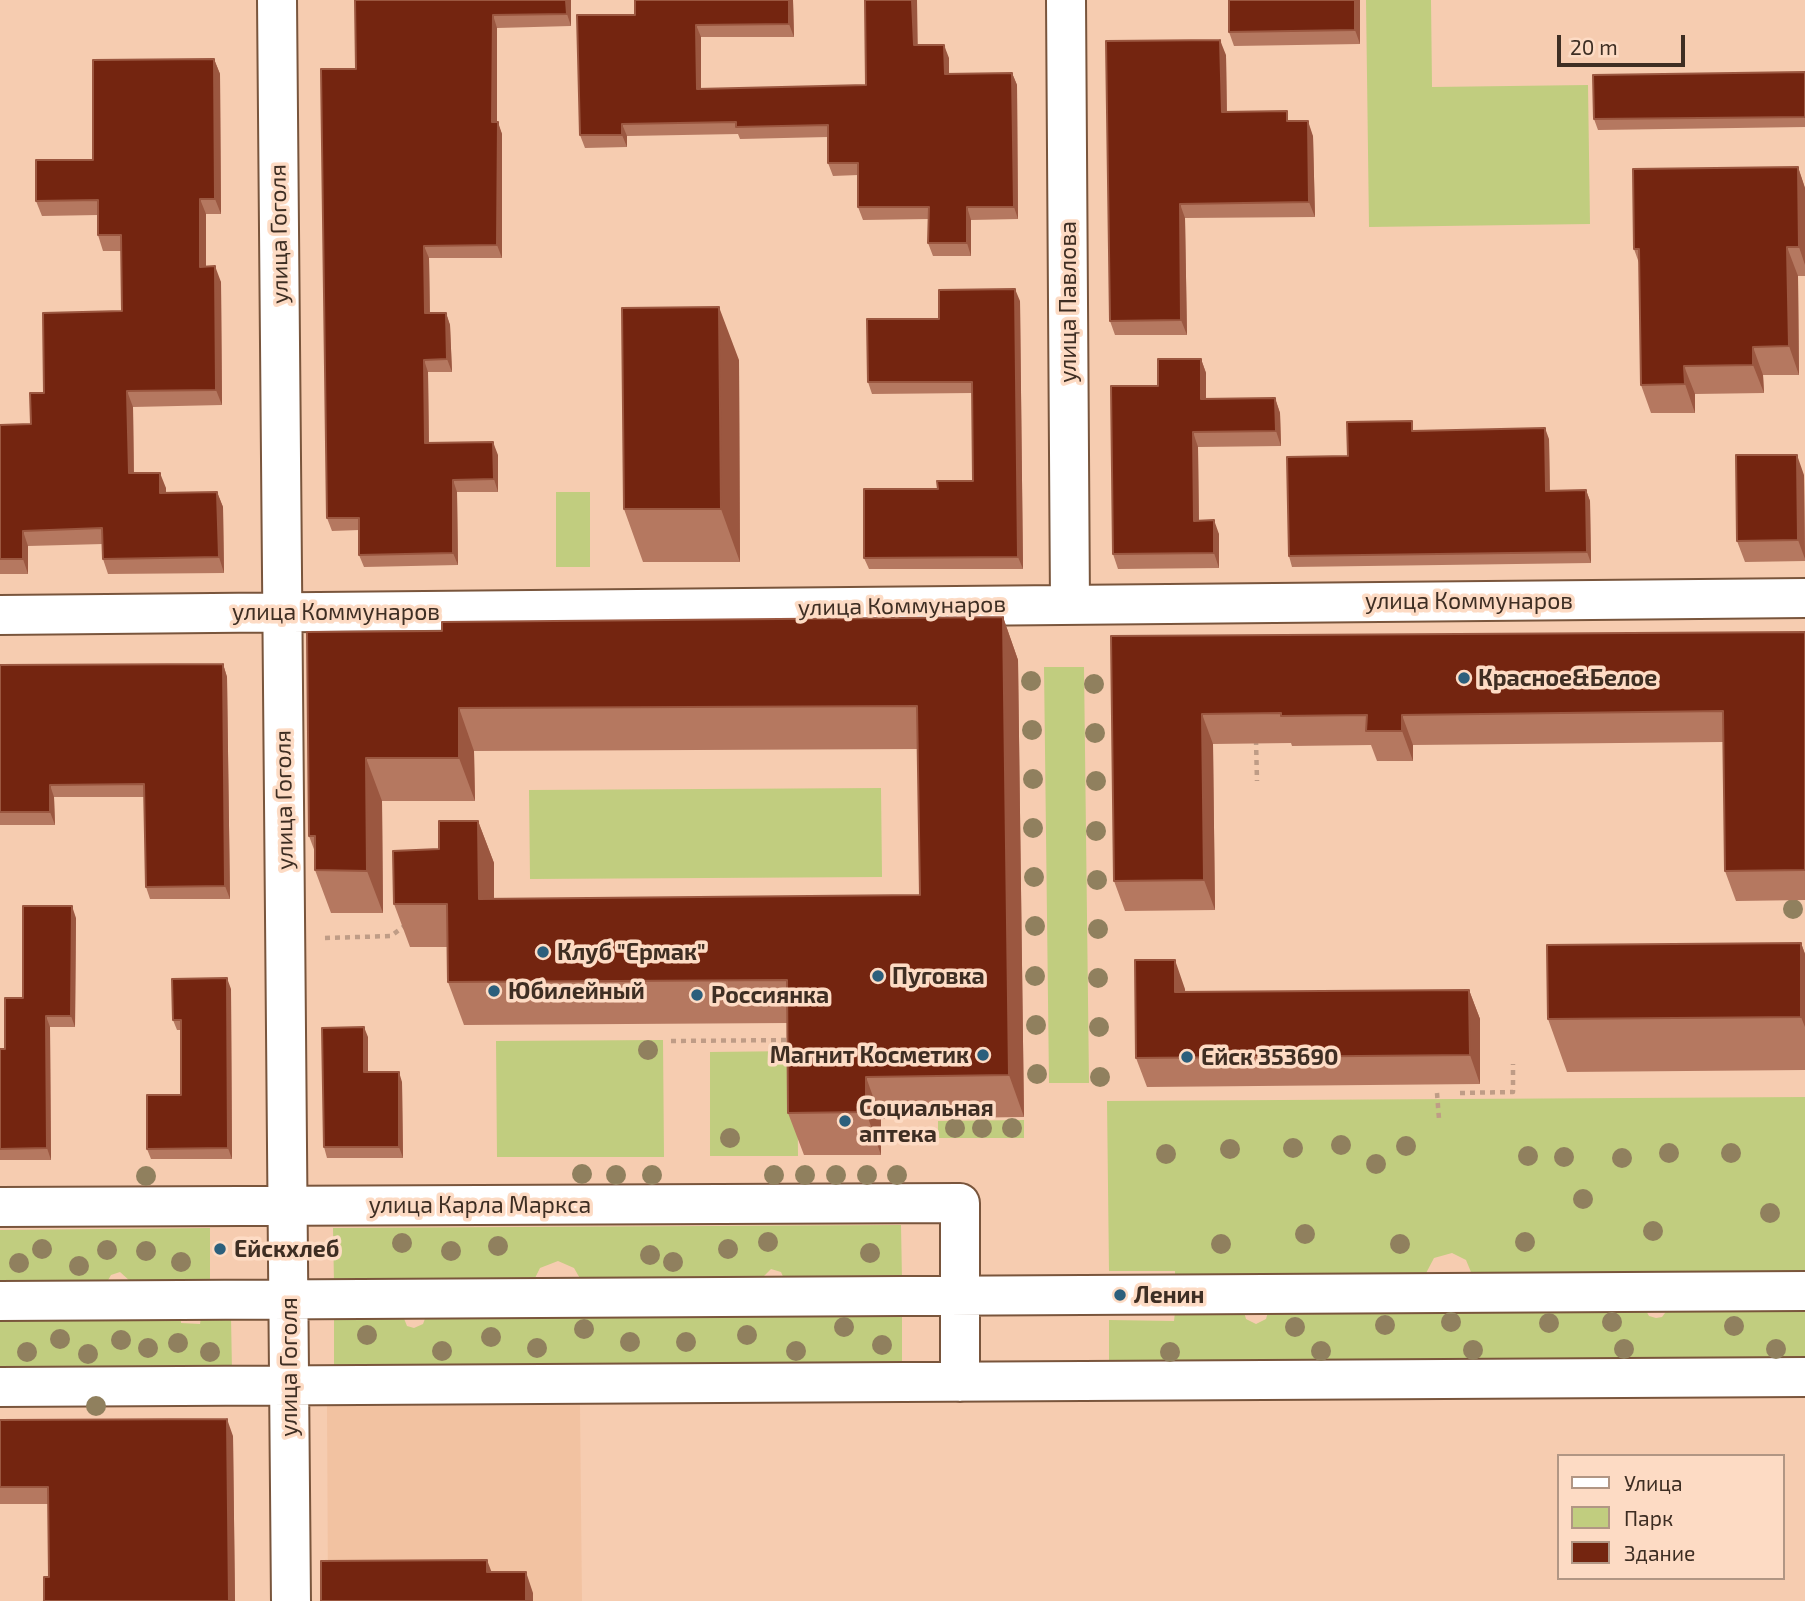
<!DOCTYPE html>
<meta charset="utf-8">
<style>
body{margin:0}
#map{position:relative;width:1805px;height:1601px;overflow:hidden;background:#f6ccb0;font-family:"Exo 2",sans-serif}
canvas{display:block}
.legend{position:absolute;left:1557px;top:1454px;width:228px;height:126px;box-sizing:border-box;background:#fddbc4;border:2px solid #b19684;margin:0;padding:9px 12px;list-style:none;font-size:21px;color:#3e2e23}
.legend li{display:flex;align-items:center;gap:14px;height:35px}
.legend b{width:35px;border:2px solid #b19684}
.scale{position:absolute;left:1557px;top:35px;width:128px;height:32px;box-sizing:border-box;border:4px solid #3e2e23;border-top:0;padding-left:9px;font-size:21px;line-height:24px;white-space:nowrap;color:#3e2e23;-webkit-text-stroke:5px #fddbc4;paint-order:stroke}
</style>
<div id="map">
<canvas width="1805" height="1601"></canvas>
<ul class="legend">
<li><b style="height:9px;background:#fff"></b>Улица</li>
<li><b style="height:19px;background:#c1cd7f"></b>Парк</li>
<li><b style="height:19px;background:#742510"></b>Здание</li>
</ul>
<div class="scale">20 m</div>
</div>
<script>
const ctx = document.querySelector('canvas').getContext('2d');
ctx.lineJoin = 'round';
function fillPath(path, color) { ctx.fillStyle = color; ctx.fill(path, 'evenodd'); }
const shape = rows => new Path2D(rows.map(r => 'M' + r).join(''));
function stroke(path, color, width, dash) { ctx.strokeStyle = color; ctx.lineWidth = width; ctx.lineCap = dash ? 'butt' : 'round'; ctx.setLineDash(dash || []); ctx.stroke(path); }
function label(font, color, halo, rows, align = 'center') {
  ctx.font = font + ' "Exo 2",sans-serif'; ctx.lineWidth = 7; ctx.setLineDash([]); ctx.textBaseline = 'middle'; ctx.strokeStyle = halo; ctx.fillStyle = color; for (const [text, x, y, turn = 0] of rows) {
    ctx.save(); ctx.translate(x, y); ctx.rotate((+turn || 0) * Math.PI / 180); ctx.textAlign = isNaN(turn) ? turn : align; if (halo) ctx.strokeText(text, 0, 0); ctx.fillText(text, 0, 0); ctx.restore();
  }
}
fillPath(shape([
 [580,1405,582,1601,328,1601,327,1406]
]), '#f2c2a1');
fillPath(shape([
 [1366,0,1431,0,1432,87,1588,85,1590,224,1369,227],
 [556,492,590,492,590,567,556,567],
 [1044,667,1084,667,1089,1083,1049,1083],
 [881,788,882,877,530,879,529,790],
 [663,1040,664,1157,497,1157,496,1041],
 [797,1051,798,1156,710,1156,710,1052],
 [1805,1097,1805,1275,1473,1277,1466,1260,1452,1253,1434,1258,1424,1277,1175,1279,1175,1271,1109,1271,1107,1101],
 [1024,1120,1024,1138,938,1138,938,1121],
 [901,1225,902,1280,785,1281,781,1272,771,1269,762,1278,582,1282,574,1268,558,1261,540,1268,533,1282,334,1283,333,1228],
 [210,1228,210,1284,130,1281,120,1272,111,1275,107,1282,0,1285,0,1230],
 [1645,1309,1649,1316,1656,1318,1662,1317,1668,1309,1805,1309,1805,1365,1109,1367,1109,1320,1174,1321,1175,1312,1244,1312,1246,1319,1256,1324,1266,1319,1268,1312],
 [902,1314,902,1367,334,1371,334,1317,403,1316,407,1326,414,1328,423,1324,426,1316],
 [181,1317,181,1323,200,1324,201,1317,231,1317,232,1371,0,1372,0,1318]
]), '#c1cd7f');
const minor = shape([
 [277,0,291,1601],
 [1066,0,1070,604],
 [0,615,1805,598],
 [0,1207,960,1203,960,1382],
 [0,1301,1805,1291],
 [0,1387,1805,1377]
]);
stroke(minor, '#79553c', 42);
stroke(shape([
 [1256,740,1257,781],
 [325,938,391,936,407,924],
 [671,1041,791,1040],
 [1437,1093,1439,1119],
 [1460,1093,1513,1092,1513,1064]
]), '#bf9c86', 4.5, [5, 5]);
stroke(minor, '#fff', 38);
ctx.fillStyle = '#90805e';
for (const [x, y] of [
 [1031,681],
 [1094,684],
 [1032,730],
 [1095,733],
 [1033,779],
 [1096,781],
 [1033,828],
 [1096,831],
 [1034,877],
 [1097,880],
 [1793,909],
 [1035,926],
 [1098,929],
 [1035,976],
 [1098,978],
 [1036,1025],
 [1099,1027],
 [648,1050],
 [1037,1074],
 [1100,1077],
 [955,1128],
 [982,1128],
 [1012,1128],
 [730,1138],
 [1341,1145],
 [1406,1146],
 [1293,1148],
 [1230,1149],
 [1669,1153],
 [1731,1153],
 [1166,1154],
 [1528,1156],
 [1564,1157],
 [1622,1158],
 [1376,1164],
 [582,1174],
 [616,1175],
 [652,1175],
 [774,1175],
 [805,1175],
 [836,1175],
 [867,1175],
 [897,1175],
 [146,1176],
 [1583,1199],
 [1770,1213],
 [1653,1231],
 [1305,1234],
 [768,1242],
 [1525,1242],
 [402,1243],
 [1221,1244],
 [1400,1244],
 [498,1246],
 [42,1249],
 [728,1249],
 [107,1250],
 [146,1251],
 [451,1251],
 [870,1253],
 [650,1255],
 [181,1262],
 [673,1262],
 [19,1263],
 [79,1266],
 [1451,1322],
 [1612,1322],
 [1549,1323],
 [1385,1325],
 [1734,1326],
 [844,1327],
 [1295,1327],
 [584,1329],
 [367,1335],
 [747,1335],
 [491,1337],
 [60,1339],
 [121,1340],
 [630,1342],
 [686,1342],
 [178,1343],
 [882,1345],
 [148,1348],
 [537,1348],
 [1624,1349],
 [1776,1349],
 [1473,1350],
 [442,1351],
 [796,1351],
 [1321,1351],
 [27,1352],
 [210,1352],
 [1170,1352],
 [88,1354],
 [96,1406]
]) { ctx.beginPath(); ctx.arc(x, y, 10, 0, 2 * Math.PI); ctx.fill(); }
fillPath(shape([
 [355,0,571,0,571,26,497,28,497,122,502,134,502,258,429,258,430,313,446,313,450,325,452,372,428,372,429,443,498,455,498,492,457,492,458,565,364,567,359,555,359,530,332,531,327,518,356,69],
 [793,0,794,37,701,37,701,89,866,85,918,45,949,58,949,74,1012,73,1017,85,1018,219,971,220,971,256,933,256,928,243,929,219,863,220,858,207,858,175,833,176,828,163,828,137,740,139,738,134,627,136,627,147,585,148,580,135,635,15],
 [1360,1,1360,44,1234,46,1229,32],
 [1226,55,1227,112,1291,121,1313,136,1315,217,1185,218,1187,335,1115,335,1110,321],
 [214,59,220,74,221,214,206,214,206,267,221,282,222,405,133,407,134,473,166,488,166,493,217,492,223,507,224,573,108,574,103,559,103,544,28,546,28,574,0,574,0,425,31,424,44,393,122,311,121,251,103,251,98,235,98,215,42,216,36,201,93,160],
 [1805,72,1805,127,1598,130,1594,119],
 [1798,167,1805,188,1805,276,1798,276,1799,375,1763,375,1764,393,1695,394,1695,413,1651,413,1641,385,1639,263,1634,249],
 [1020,301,1023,569,869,569,864,558,938,489,973,481,972,393,872,394,868,382,939,319],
 [1201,359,1206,373,1206,399,1275,398,1280,413,1281,446,1198,447,1199,520,1219,534,1219,568,1118,569,1113,554,1158,386],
 [739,360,740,562,643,562,624,509],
 [1416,431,1549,439,1550,491,1586,490,1590,501,1591,563,1292,567,1289,556,1348,456],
 [1804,475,1805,561,1745,562,1737,541],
 [1003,617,1018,660,1024,1117,881,1119,881,1155,804,1155,788,1113,788,1023,464,1025,448,982,448,947,410,947,394,904,439,849,478,821,494,863,494,899,920,895,918,749,474,751,475,801,382,801,383,913,331,913,315,870,315,852,309,836,442,631],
 [1805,632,1805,900,1736,901,1725,871,1723,742,1413,745,1413,761,1377,761,1371,745,1292,746,1291,743,1213,744,1215,910,1125,911,1114,881,1111,636],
 [223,664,227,677,230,899,150,899,146,887,145,797,54,797,55,825,0,825,0,665],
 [76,918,75,1027,50,1027,51,1160,0,1160,0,1049,5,1049,23,998],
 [1801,943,1805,954,1805,1070,1567,1072,1548,1019],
 [231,989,232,1159,151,1159,147,1149,181,1095,181,1030,177,1030,173,1020],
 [1185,989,1185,992,1469,990,1480,1019,1480,1084,1147,1087,1136,1058],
 [368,1037,368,1072,402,1082,403,1158,327,1158,324,1147],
 [0,1420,233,1436,235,1601,44,1601,49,1577,48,1504,0,1504]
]), '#b57860');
fillPath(shape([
 [566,0,571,0,571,26,567,14],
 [789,0,793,0,794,37,789,24],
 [912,0,917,0,918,58,914,45],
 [1355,0,1360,0,1360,44,1355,30],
 [493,15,497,28,497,134,492,122],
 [696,25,701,37,701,102,697,89],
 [1220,40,1226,55,1227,126,1222,112],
 [944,45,949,58,949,86,945,74],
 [214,59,220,74,221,214,215,199],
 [1012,73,1017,85,1018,219,1014,207],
 [1308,121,1313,136,1315,217,1309,202],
 [498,122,502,134,502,258,497,245],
 [622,124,627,136,627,147,622,135],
 [1798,167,1805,188,1805,265,1799,247],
 [200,199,206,214,206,282,200,267],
 [1180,204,1185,218,1187,335,1181,320],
 [967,207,971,220,971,256,967,243],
 [424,246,429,258,430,325,425,313],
 [1787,247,1798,276,1799,375,1789,346],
 [215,266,221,282,222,405,216,390],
 [1015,289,1020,301,1023,569,1018,557],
 [719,307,739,360,740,562,721,509],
 [446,313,450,325,452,372,447,359],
 [1753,347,1763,375,1764,393,1753,365],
 [1201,359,1206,373,1206,413,1201,399],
 [424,360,428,372,429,455,425,443],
 [1684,366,1695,394,1695,413,1685,384],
 [127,391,133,407,134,489,129,473],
 [1275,398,1280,413,1281,446,1276,431],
 [1545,428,1549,439,1550,501,1546,491],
 [1193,432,1198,447,1199,535,1194,521],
 [493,442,498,455,498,492,494,479],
 [1797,455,1804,475,1805,559,1798,540],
 [160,473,166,488,166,509,160,493],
 [453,480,457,492,458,565,453,553],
 [1586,490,1590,501,1591,563,1587,552],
 [217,492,223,507,224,573,219,557],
 [1214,520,1219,534,1219,568,1214,553],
 [23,531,28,546,28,574,23,559],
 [1003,617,1018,660,1024,1117,1009,1075],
 [223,664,227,677,230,899,225,886],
 [459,708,474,751,475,801,459,758],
 [1202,714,1213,744,1215,910,1204,880],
 [1402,715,1413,745,1413,761,1402,731],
 [366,758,382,801,383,913,367,871],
 [50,785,54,797,55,825,50,812],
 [478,821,494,863,494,941,479,899],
 [72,906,76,918,75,1027,71,1016],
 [1801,943,1805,954,1805,1027,1801,1017],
 [1175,960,1185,989,1186,1022,1175,992],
 [227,978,231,989,232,1159,228,1148],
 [1469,990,1480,1019,1480,1084,1470,1055],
 [46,1016,50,1027,51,1160,47,1148],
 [364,1027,368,1037,368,1083,364,1072],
 [399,1072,402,1082,403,1158,399,1147],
 [866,1077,881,1119,881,1155,866,1112],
 [227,1419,233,1436,235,1601,229,1601],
 [487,1560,495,1581,487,1572],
 [526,1572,533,1593,533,1601,526,1601]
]), '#9b5740');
const building = shape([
 [355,0,566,0,567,14,493,15,492,122,498,122,497,245,424,246,425,313,446,313,447,359,424,360,425,443,493,442,494,479,453,480,453,553,359,555,359,518,327,518,321,69,356,69,355,0],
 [635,0,789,0,789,24,696,25,697,89,866,85,865,0,912,0,914,45,944,45,945,74,1012,73,1014,207,967,207,967,243,928,243,929,207,858,207,858,163,828,163,828,125,736,127,736,122,622,124,622,135,580,135,577,15,635,15,635,0],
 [1229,0,1355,0,1355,30,1229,32,1229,0],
 [1220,40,1222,112,1287,111,1287,121,1308,121,1309,202,1180,204,1181,320,1110,321,1106,41,1220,40],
 [214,59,215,199,200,199,200,267,215,266,216,390,127,391,129,473,160,473,160,493,217,492,219,557,103,559,102,528,23,531,23,559,0,559,0,425,31,424,30,393,44,393,43,313,122,311,121,235,98,235,98,200,36,201,36,160,93,160,93,60,214,59],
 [1805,72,1805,117,1594,119,1593,75,1805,72],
 [1798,167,1799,247,1787,247,1789,346,1753,347,1753,365,1684,366,1685,384,1641,385,1639,249,1634,249,1633,169,1798,167],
 [1015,289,1018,557,864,558,864,489,938,489,937,481,973,481,972,382,868,382,867,319,939,319,939,290,1015,289],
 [719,307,721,509,624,509,622,308,719,307],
 [1158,359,1201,359,1201,399,1275,398,1276,431,1193,432,1194,521,1214,520,1214,553,1113,554,1111,386,1158,386,1158,359],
 [1412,421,1412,431,1545,428,1546,491,1586,490,1587,552,1289,556,1287,457,1348,456,1347,422,1412,421],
 [1736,455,1797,455,1798,540,1737,541,1736,455],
 [1003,617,1009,1075,866,1077,866,1112,788,1113,787,980,448,982,447,904,394,904,393,851,439,849,439,821,478,821,479,899,920,895,917,706,459,708,459,758,366,758,367,871,315,870,315,836,309,836,307,632,442,631,442,622,1003,617],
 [1805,632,1805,870,1725,871,1723,711,1402,715,1402,731,1366,731,1367,715,1281,716,1281,713,1202,714,1204,880,1114,881,1111,636,1805,632],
 [223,664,225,886,146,887,144,784,50,785,50,812,0,812,0,665,223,664],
 [23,906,72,906,71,1016,46,1016,47,1148,0,1149,0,1049,5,1049,5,998,23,998,23,906],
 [1801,943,1801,1017,1548,1019,1547,945,1801,943],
 [1135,960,1175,960,1175,992,1469,990,1470,1055,1136,1058,1135,960],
 [227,978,228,1148,147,1149,147,1095,181,1095,181,1020,173,1020,172,979,227,978],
 [364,1027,364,1072,399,1072,399,1147,324,1147,322,1028,364,1027],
 [227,1419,229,1601,44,1601,44,1577,49,1577,48,1487,0,1487,0,1420,227,1419],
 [487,1560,487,1572,526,1572,526,1601,321,1601,321,1561,487,1560]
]);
fillPath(building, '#742510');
stroke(building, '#9b5740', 2);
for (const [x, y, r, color] of [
 [1464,678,7,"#2c5f7c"],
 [543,952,7,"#2c5f7c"],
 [878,976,7,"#2c5f7c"],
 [494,991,7,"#2c5f7c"],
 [697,995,7,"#2c5f7c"],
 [983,1055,7,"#2c5f7c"],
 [1187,1057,7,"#2c5f7c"],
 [845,1121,7,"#2c5f7c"],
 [220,1249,7,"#2c5f7c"],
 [1120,1295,7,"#2c5f7c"]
]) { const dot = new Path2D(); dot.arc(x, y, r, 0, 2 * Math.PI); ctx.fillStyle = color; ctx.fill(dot); stroke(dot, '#fddbc4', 2.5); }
label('23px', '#3e2e23', '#fddbc4', [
 ["улица Гоголя",279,234,-91],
 ["улица Павлова",1068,302,-90],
 ["улица Коммунаров",1469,601],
 ["улица Коммунаров",902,606,-1],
 ["улица Коммунаров",336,612],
 ["улица Гоголя",284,800,-91],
 ["улица Карла Маркса",480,1205],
 ["улица Гоголя",289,1367,-90]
]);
label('bold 23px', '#3e2e23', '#fddbc4', [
 ["Красное&Белое",1478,678],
 ["Клуб \"Ермак\"",557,952],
 ["Пуговка",892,976],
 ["Юбилейный",508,991],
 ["Россиянка",711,995],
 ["Магнит Косметик",969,1055,"right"],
 ["Ейск 353690",1201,1057],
 ["Социальная",859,1108],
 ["аптека",859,1134],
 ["Ейскхлеб",234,1249],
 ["Ленин",1134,1295]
], 'left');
</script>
